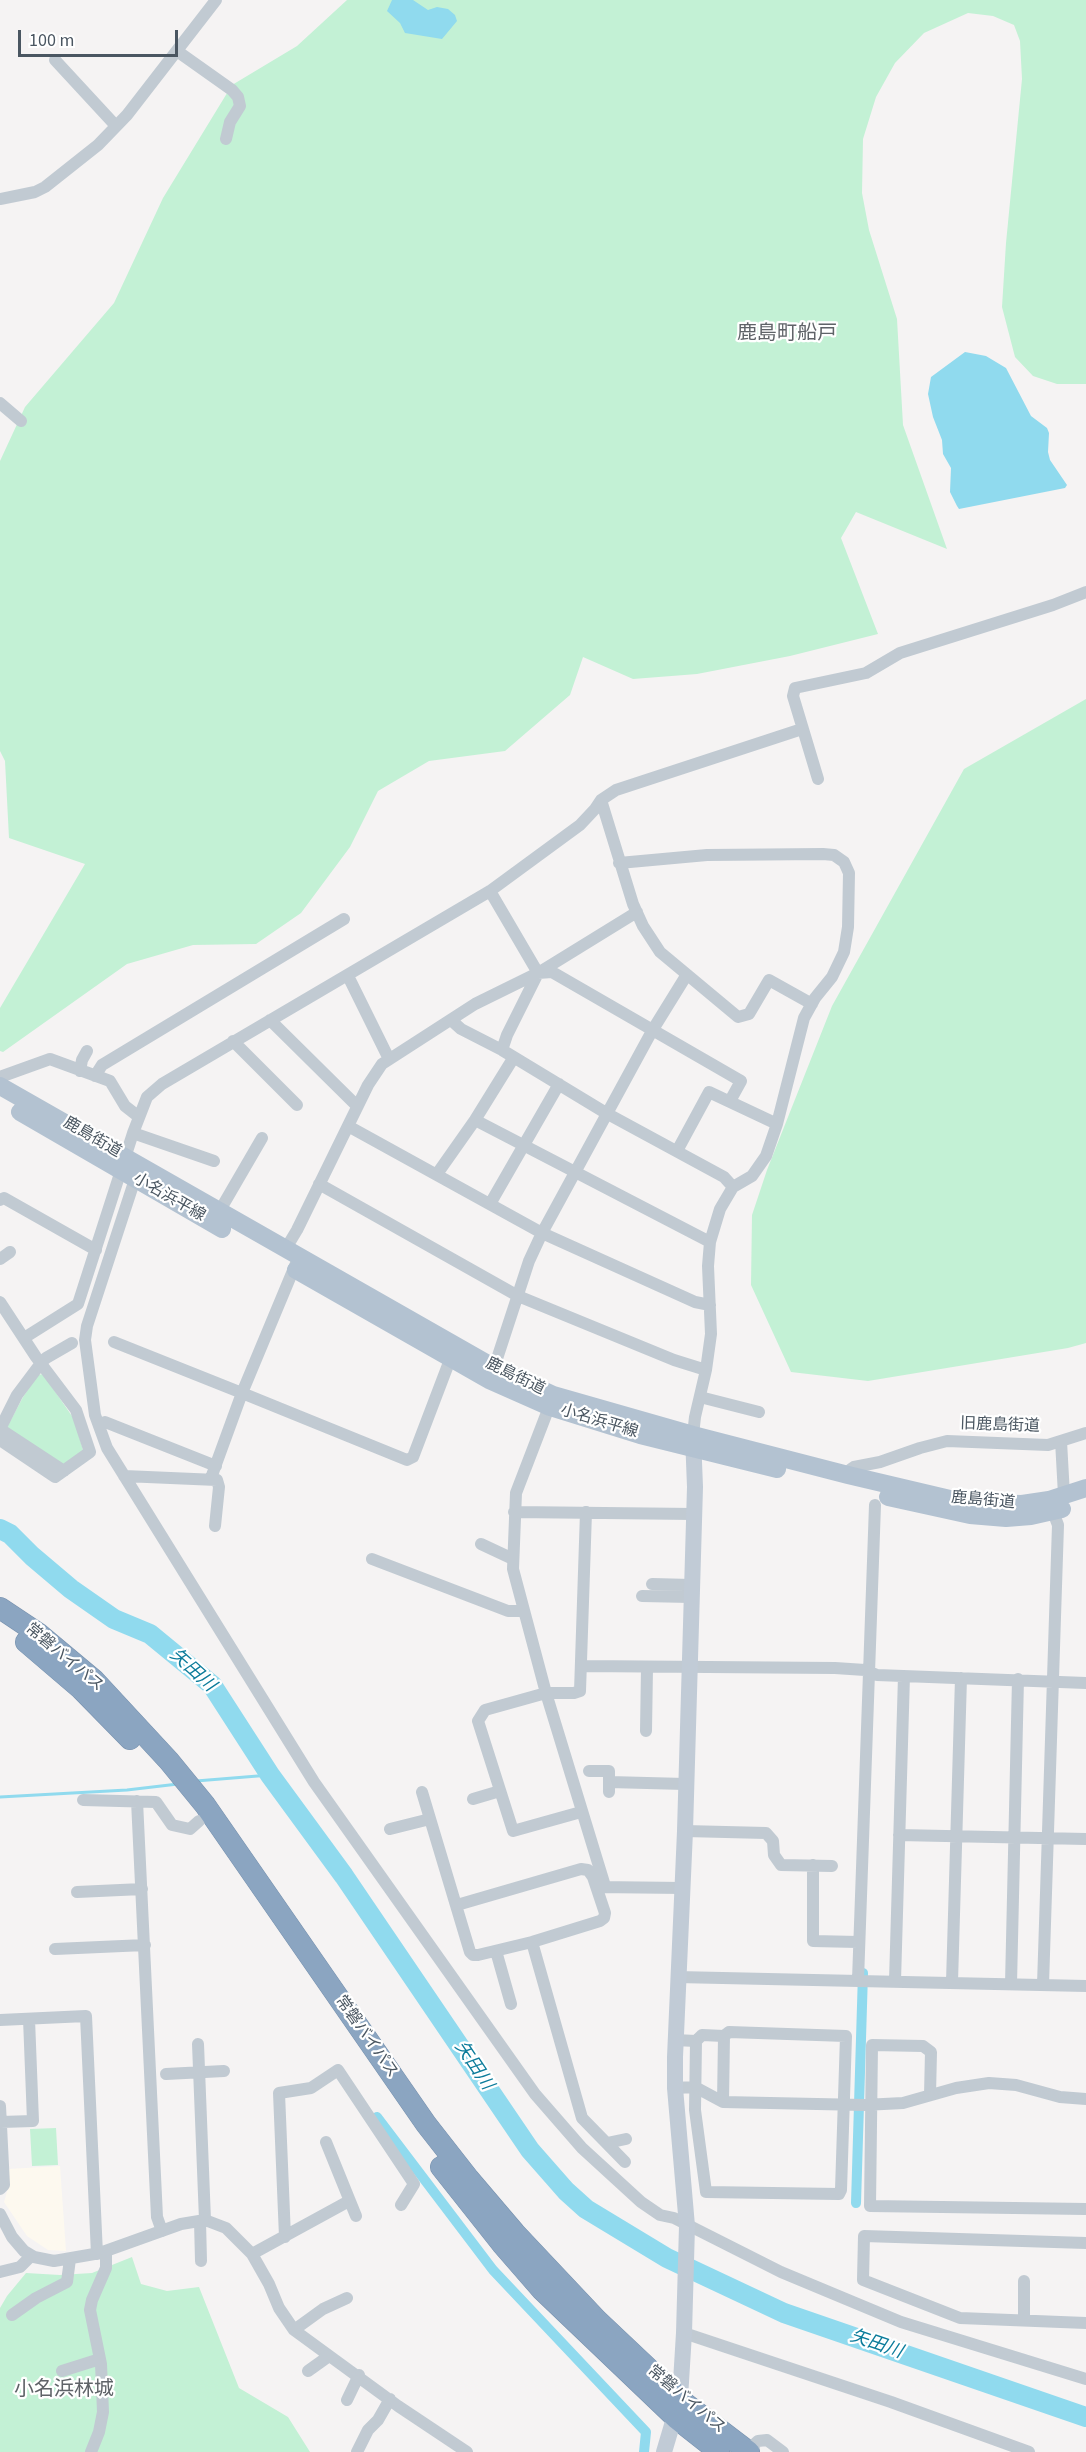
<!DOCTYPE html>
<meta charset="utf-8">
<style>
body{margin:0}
#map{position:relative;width:1086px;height:2452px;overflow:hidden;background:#f5f3f3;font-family:"Source Sans 3",sans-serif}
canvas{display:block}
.scale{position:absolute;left:18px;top:30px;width:160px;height:27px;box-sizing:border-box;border:3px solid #4a5661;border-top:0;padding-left:8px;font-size:18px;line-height:21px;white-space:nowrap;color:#4a5661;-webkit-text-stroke:4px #fff;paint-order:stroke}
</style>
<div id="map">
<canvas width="1086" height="2452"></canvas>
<div class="scale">100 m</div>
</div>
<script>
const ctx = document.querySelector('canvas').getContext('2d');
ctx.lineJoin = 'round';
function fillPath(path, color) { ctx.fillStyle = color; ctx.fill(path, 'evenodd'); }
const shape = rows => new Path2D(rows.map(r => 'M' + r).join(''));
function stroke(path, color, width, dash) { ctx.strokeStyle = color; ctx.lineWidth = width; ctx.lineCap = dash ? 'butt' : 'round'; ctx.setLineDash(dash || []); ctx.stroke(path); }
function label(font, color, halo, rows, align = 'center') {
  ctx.font = font + ' "Source Sans 3","Noto Sans JP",sans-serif'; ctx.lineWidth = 4.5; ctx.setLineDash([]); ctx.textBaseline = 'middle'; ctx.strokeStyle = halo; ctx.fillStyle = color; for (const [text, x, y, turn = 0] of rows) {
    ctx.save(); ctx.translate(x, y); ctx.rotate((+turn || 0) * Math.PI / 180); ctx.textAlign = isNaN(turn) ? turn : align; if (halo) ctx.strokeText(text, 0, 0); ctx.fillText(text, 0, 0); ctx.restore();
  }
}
fillPath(shape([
 [60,2166,66,2251,48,2250,27,2236,4,2202,8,2188,8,2169]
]), '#fdf9ef');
fillPath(shape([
 [347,0,1086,0,1086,384,1057,384,1033,376,1015,357,1002,307,1006,243,1022,79,1020,41,1014,25,993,16,968,13,924,33,895,63,876,97,863,139,862,193,869,230,897,319,903,425,947,549,856,512,841,538,878,634,790,656,697,674,633,679,583,657,570,695,505,751,429,761,378,791,350,847,301,913,256,944,193,945,127,964,3,1052,0,1051,0,1008,85,864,9,838,5,761,0,751,0,461,25,407,114,303,163,198,232,85,297,46],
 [1086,699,1086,1343,1068,1348,868,1381,791,1372,751,1285,752,1215,767,1170,832,1006,964,769],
 [43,1374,74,1419,83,1450,57,1470,3,1435,23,1397,38,1375],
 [56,2128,58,2165,32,2166,30,2129],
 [132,2257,141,2284,167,2291,199,2287,239,2388,288,2417,310,2452,0,2452,0,2308,7,2296,26,2273,60,2275,92,2273]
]), '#c3f1d5');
fillPath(shape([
 [392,0,413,0,428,10,437,7,448,9,455,15,457,21,442,39,405,33,400,23,387,11],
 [965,352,986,356,1006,368,1031,416,1047,428,1049,433,1048,452,1050,460,1067,485,1065,488,959,509,957,506,950,492,951,468,943,454,942,440,933,417,928,394,931,377]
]), '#90daee');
stroke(shape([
 [196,1781,270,1775],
 [0,1797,127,1790,178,1784]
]), '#90daee', 3);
stroke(shape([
 [377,2117,493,2270,646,2432,644,2452],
 [856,2203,863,1973]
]), '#90daee', 10);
stroke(shape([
 [0,1529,10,1534,32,1556,71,1589,114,1619,150,1634,212,1685,270,1775,344,1876,530,2150,566,2191,586,2209,667,2258,784,2313,1086,2417]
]), '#90daee', 20);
const highway = shape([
 [0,1608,39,1634,94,1680,169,1761,205,1805,426,2124,469,2179,515,2233,597,2320,686,2404,749,2452],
 [26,1642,81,1689,130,1739],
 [441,2167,502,2244,542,2290,676,2418,719,2452]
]);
stroke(highway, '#7690ad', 22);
stroke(shape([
 [177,51,232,90,238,97,240,106,230,122,226,139],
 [55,60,116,126],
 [0,199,35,192,45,187,98,145,127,115,216,0],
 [0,403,21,421],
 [818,779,793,696,795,688,866,673,900,653,1053,605,1086,592],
 [601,800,633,904,643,926,660,952,738,1017,749,1014,769,980,812,1004],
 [619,863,707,855,823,854,834,855,844,862,849,873,848,927,844,952,832,977,815,998,804,1018,777,1124,766,1156,752,1176,733,1187,720,1209,710,1242,708,1266,711,1334,706,1370,695,1417,693,1435],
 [490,891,538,973],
 [348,976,389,1059],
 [270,1020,357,1106],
 [451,1020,461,1029,502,1050,606,1113,724,1177,733,1187],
 [233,1041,297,1105],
 [502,1050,507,1035,538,973,552,972,741,1081,730,1101],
 [80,1071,82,1060,87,1051],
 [95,1076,102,1065,344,919],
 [0,1077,50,1059,110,1081,125,1106,139,1117],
 [475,1120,710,1242],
 [348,1126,542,1233,695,1302,710,1305],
 [133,1133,214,1161],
 [677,1151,709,1092,777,1124],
 [437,1174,475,1120,514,1057],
 [135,1179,87,1326,85,1340,95,1415,107,1448,314,1782,535,2094,582,2148,641,2202,660,2215,674,2218,781,2272,901,2322,1086,2379],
 [319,1184,518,1296,674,1360,706,1370],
 [0,1200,4,1198,96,1250],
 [490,1204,559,1084],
 [219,1212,262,1138],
 [285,1250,297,1230,368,1085,382,1064,475,1004,538,973,637,912],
 [0,1259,10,1252],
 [0,1302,36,1357,76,1410,90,1452,55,1477,0,1440],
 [24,1338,78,1304,133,1133,147,1097,162,1084,490,891,580,825,595,809,601,800,616,790,802,729],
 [114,1342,242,1393,297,1261],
 [492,1374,529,1261,542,1233,652,1031,686,976],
 [700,1397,759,1412],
 [551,1402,516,1493,513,1569,546,1693,605,1886],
 [105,1422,216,1466],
 [0,1429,17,1395,41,1363,46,1358,72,1343],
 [0,1429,64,1471],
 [1061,1441,1064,1495],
 [848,1475,851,1469,854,1467,880,1462,920,1448,947,1441,1048,1445,1086,1433],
 [124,1476,217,1480,219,1487,215,1526],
 [211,1478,242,1393,407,1460,413,1457,448,1365],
 [514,1512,694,1514],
 [481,1544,513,1559],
 [372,1559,508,1611,524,1611],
 [652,1584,691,1585],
 [642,1596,691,1597],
 [581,1666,835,1668,865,1670,877,1675,1086,1683],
 [646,1731,647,1668],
 [589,1771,609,1771,609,1792],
 [609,1782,685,1784],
 [422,1792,470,1952,473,1955,478,1955,532,1942,600,1921,604,1918,605,1913,593,1877,588,1870,581,1869,457,1905],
 [473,1799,500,1791],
 [83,1800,156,1802,172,1825,190,1829,199,1821],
 [137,1801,157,2217,162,2231],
 [581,1812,513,1831,478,1721,485,1710,546,1693,574,1693,580,1691,586,1512],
 [390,1829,430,1819],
 [685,1831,766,1833,773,1841,774,1855,781,1865,832,1866],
 [899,1835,1086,1839],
 [813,1865,813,1941,858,1942],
 [597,1887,683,1888],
 [77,1892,142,1889],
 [532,1942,582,2118,625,2162],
 [55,1949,145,1945],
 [496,1951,511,2004],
 [677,1977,1086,1986],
 [858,1980,875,1505],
 [895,1981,904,1676],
 [952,1982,961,1678],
 [1011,1984,1018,1679],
 [1043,1985,1058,1525,1050,1504],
 [0,2020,86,2016,97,2254],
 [675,2040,696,2041,702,2035,724,2036],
 [696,2041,695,2110,706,2192,839,2194,841,2190,846,2036,729,2032,724,2036,723,2102],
 [198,2044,205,2220],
 [166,2074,224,2071],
 [675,2088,695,2087,723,2102,864,2105,903,2103,956,2088,989,2083,1016,2085,1060,2097,1086,2099],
 [930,2095,931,2052,923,2046,872,2045,870,2206,1086,2209],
 [0,2106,4,2185,0,2189],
 [1,2122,33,2121,29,2019],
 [326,2142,356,2216],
 [607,2143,626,2139],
 [0,2214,12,2237,24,2251,34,2257,54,2261,100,2253,181,2224,205,2220,226,2228,252,2254,269,2284,279,2308,294,2330,398,2406,467,2452],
 [200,2221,201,2261],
 [285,2237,279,2093,311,2088,338,2070,414,2184,401,2205],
 [1086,2243,864,2236,863,2280,960,2318,1086,2323],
 [252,2254,349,2201],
 [0,2272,20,2267,31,2256],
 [12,2315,36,2298,67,2282,70,2259],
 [1024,2320,1024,2281],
 [294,2330,323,2309,347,2298],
 [684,2333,891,2402,1029,2452],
 [62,2371,100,2359],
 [308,2371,329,2356],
 [347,2400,359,2375],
 [747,2451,758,2441,767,2440,783,2452],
 [91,2452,99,2432,103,2412,101,2364,90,2310,92,2300,106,2268,106,2251],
 [357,2452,368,2430,378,2420,390,2399]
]), '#c1cad2', 12);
stroke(shape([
 [664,2452,680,2398,684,2333,687,2226,675,2088,675,2057,685,1831,695,1487,693,1436]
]), '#c1cbd6', 16);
stroke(shape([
 [0,1086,495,1368,553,1395,693,1435,848,1475,967,1503,1022,1504,1049,1500,1086,1488],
 [20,1112,222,1229],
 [296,1270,489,1380,550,1407,640,1435,777,1469],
 [888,1497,970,1515,1006,1518,1031,1516,1062,1509]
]), '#b3c2d1', 18);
stroke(highway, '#8ba5c1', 21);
label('16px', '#4a5661', '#fff', [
 ["鹿島街道",92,1138,30],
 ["小名浜平線",169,1198,30],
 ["鹿島街道",515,1377,26],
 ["小名浜平線",599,1422,17],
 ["旧鹿島街道",1000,1426,2],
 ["鹿島街道",983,1501,5],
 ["常磐バイパス",64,1658,40],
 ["常磐バイパス",366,2037,55],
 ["常磐バイパス",686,2400,40]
]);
label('italic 18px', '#0c7c9b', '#fff', [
 ["矢田川",192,1671,42],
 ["矢田川",473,2066,56],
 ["矢田川",876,2345,19]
]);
label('20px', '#5f6368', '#fff', [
 ["鹿島町船戸",787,335],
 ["小名浜林城",64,2391]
]);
</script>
